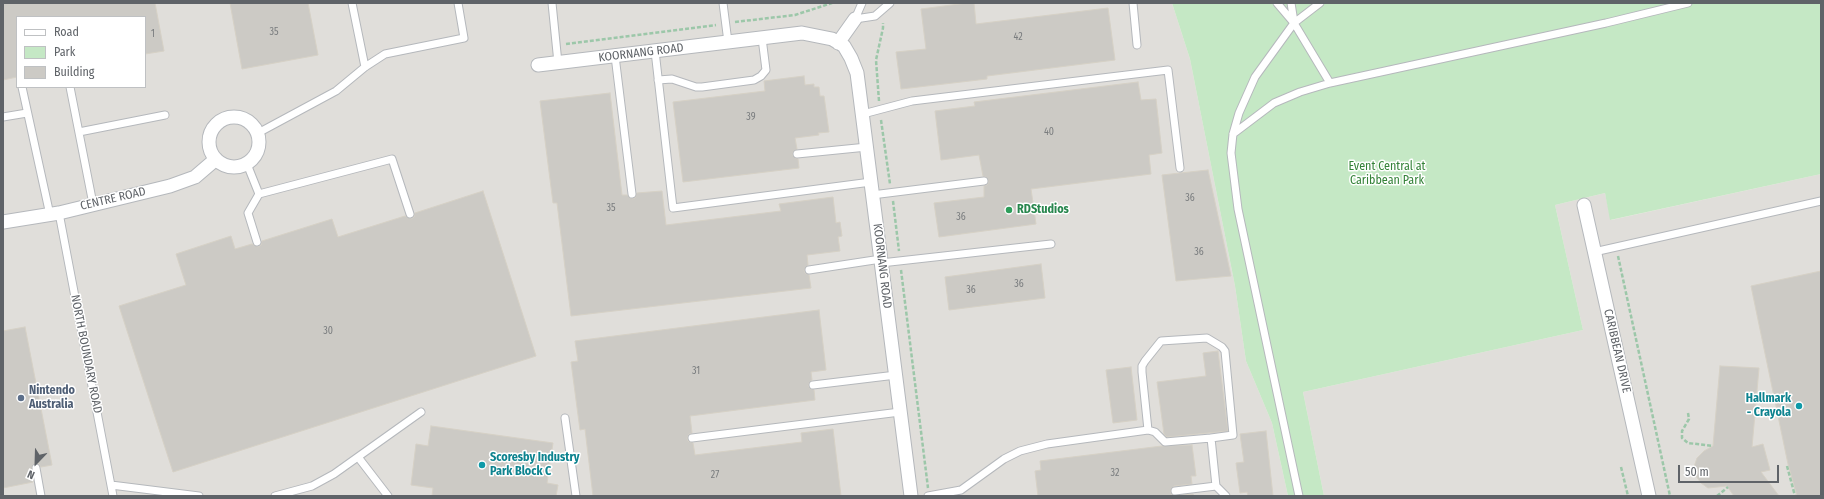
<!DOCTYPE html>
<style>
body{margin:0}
#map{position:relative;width:1824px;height:499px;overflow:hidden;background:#f1efe8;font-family:"Fira Sans Condensed",sans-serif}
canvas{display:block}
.frame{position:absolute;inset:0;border:4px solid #5f6368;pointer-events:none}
.legend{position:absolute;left:16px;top:16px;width:130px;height:72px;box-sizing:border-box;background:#fff;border:1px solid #bfc1c3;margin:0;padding:5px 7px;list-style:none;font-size:12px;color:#5f6368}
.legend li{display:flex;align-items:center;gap:8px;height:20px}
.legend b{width:20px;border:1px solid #bfc1c3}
.north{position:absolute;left:16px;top:443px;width:40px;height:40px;-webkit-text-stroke:3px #fff;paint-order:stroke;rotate:203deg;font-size:11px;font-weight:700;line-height:16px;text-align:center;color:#5f6368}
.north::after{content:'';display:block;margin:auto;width:14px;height:18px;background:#5f6368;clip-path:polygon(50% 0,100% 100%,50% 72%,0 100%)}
.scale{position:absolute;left:1678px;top:465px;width:101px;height:18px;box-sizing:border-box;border:2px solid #5f6368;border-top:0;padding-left:5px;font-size:12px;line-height:14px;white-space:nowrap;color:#5f6368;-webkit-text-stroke:3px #fff;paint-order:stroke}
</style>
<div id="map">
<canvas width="1824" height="499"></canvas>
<div class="frame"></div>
<ul class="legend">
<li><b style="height:5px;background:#fff"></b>Road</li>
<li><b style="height:11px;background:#c5e8c5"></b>Park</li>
<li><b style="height:11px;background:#cccac5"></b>Building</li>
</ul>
<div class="north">N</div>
<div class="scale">50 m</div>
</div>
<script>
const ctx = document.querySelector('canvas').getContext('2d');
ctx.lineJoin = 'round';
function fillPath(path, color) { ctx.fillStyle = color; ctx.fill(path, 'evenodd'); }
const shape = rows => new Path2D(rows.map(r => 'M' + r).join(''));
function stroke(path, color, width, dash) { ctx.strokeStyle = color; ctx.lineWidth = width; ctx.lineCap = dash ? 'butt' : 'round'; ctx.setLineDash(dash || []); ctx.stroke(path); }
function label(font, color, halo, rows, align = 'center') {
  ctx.font = font + ' "Fira Sans Condensed",sans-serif'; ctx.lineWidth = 3; ctx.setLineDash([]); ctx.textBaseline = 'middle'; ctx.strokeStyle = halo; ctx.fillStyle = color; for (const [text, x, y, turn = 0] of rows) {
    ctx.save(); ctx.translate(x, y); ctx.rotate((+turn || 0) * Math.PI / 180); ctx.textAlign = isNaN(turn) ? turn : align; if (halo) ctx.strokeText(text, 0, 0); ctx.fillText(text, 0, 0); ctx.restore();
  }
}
fillPath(shape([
 [3,3,1172,3,1190,59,1235,286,1246,361,1272,423,1288,496,3,496],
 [17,17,145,17,145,87,17,87],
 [1821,174,1821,496,1324,496,1303,392,1583,330,1555,205,1605,193,1611,220]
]), '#e0deda');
fillPath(shape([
 [1172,3,1821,3,1821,174,1610,220,1605,193,1555,205,1583,330,1303,392,1324,496,1288,496,1272,423,1246,361,1235,286,1190,59]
]), '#c5e8c5');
const building = shape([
 [3,3,155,3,164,51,145,54,145,17,17,17,17,77,3,80,3,3],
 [230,3,308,3,318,55,242,69,230,3],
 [967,3,974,3,976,24,1108,8,1115,60,987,76,987,79,901,89,896,52,926,49,921,9,967,3],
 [804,76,805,85,814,84,814,87,819,87,820,96,824,96,829,132,818,133,819,135,795,138,797,149,793,152,792,155,795,158,798,159,799,168,683,182,673,102,765,91,764,81,804,76],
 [1138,82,1141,100,1156,99,1162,153,1149,155,1151,174,1031,189,1036,224,939,237,934,203,984,197,984,186,987,185,989,181,986,177,983,176,979,155,941,160,935,111,975,106,974,102,1138,82],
 [610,93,622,195,627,195,632,199,635,198,637,193,662,191,666,225,781,211,779,204,833,197,836,223,840,222,842,236,838,237,840,251,807,255,808,265,804,270,805,273,809,275,811,288,571,316,557,203,553,203,540,101,610,93],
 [1208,170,1231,276,1176,281,1162,175,1208,170],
 [483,191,536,356,173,472,119,306,186,285,176,254,231,236,235,249,252,244,258,247,261,245,262,241,332,219,338,237,405,216,411,219,414,217,415,213,483,191],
 [1041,264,1045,298,949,310,945,277,1041,264],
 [1821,271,1821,496,1797,496,1788,464,1751,286,1821,271],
 [819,310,826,370,811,372,812,380,809,383,808,386,814,390,815,400,690,416,692,433,689,434,687,438,688,441,693,443,695,455,802,442,801,433,833,429,841,496,593,496,585,429,580,430,571,362,578,361,575,341,819,310],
 [25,327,52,465,41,467,38,463,35,463,31,468,33,482,3,488,3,331,25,327],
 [1218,351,1228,431,1167,437,1164,434,1157,382,1206,376,1203,353,1218,351],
 [1720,366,1759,368,1752,447,1763,444,1770,470,1761,472,1779,496,1734,496,1727,486,1708,488,1701,483,1696,476,1694,467,1697,458,1704,451,1713,446,1720,366],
 [1131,367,1137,420,1113,423,1106,370,1131,367],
 [431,426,553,443,547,483,558,485,556,496,432,496,433,488,411,485,416,444,428,446,431,426],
 [1266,431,1273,496,1248,496,1247,492,1240,493,1236,463,1244,462,1240,434,1266,431],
 [1192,445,1196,476,1191,476,1192,484,1174,486,1170,491,1173,496,1193,494,1194,496,1038,496,1035,471,1041,470,1040,461,1162,446,1192,445]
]);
fillPath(building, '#cccac5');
stroke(building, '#d6d1c6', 1);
const lane = shape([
 [352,3,365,67],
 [552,3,558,63],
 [723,3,728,42],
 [1133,3,1137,45],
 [1277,3,1294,23,1330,83],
 [1291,3,1294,22],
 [855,19,875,16,890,3],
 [855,19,862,3],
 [655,51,673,208,871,182],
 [615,56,632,194],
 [658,80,672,79,696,87,702,87,754,80,761,76,766,70,762,38],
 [22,87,50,215],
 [70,87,93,204],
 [863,114,912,101,1168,70,1180,168],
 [3,117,27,113],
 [79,132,165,115],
 [258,133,336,91,365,67,385,54,464,38,458,3],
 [1233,134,1274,103,1300,92,1330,83,1606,23,1688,3],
 [797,154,867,147],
 [247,164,259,194],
 [872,195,984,181],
 [59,213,113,496],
 [257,242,248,213,259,194,392,159,410,214],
 [1594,252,1821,201],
 [881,263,1051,244],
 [809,270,881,259],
 [813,385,896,375],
 [565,418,576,496],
 [1148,430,1142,372,1142,366,1145,361,1161,341,1207,338,1222,347,1225,351,1233,435,1211,438],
 [692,438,900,412],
 [358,457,388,496],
 [36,468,41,496],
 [111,485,199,496],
 [1175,491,1216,486],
 [275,496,312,486,334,474,421,412],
 [928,496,961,490,1004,459,1020,451,1047,444,1148,430,1155,432,1165,442,1211,438,1216,486,1226,496],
 [1299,496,1238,209,1231,153,1233,134,1239,113,1255,77,1294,23,1320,3]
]);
const street = shape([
 [838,43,855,19],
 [538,65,802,33,832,39,844,46,851,58,857,73,911,496],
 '209 142a25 25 0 1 1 50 0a25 25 0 1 1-50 0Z',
 [1584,205,1649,496],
 [3,222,59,213,170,186,195,177,216,159]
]);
stroke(lane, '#b5b8bc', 9);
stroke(street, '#b5b8bc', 15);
stroke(shape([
 [735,22,795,15,832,3],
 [566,44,716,25],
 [879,101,876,60,883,28,883,23],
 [881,120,890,184],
 [893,201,899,251],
 [1618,256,1670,496],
 [901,270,928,488],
 [1688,413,1689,419,1682,431,1682,438,1688,443,1713,446],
 [1787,466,1795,496],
 [1621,467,1628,496],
 [1717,496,1728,487]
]), '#9cc7a9', 2.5, [4, 2]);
stroke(lane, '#fff', 7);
stroke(street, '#fff', 13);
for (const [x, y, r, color] of [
 [1009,210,4,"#2e9e5b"],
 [21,398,4,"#5c6f8a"],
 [1799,406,4,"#0f9aa8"],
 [482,465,4,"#0f9aa8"]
]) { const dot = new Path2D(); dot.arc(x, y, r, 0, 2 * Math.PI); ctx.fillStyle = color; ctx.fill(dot); stroke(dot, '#fff', 1.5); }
label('10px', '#7a7d7f', null, [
 ["35",274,32],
 ["1",153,34],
 ["42",1018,37],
 ["39",751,117],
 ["40",1049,132],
 ["36",1190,198],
 ["35",611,208],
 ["36",961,217],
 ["36",1199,252],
 ["36",1019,284],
 ["36",971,290],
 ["30",328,331],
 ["31",696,371],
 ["32",1115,473],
 ["27",715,475]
]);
label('12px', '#5f6368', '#fff', [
 ["KOORNANG ROAD",641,53,-7],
 ["CENTRE ROAD",113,199,-13],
 ["KOORNANG ROAD",882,266,83],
 ["CARIBBEAN DRIVE",1617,351,77],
 ["NORTH BOUNDARY ROAD",86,354,79]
]);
label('12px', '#348238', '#fff', [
 ["Event Central at",1387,167],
 ["Caribbean Park",1387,181]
]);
label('bold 12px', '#27864d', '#fff', [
 ["RDStudios",1017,210]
], 'left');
label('bold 12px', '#4e5e75', '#fff', [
 ["Nintendo",29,391],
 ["Australia",29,405]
], 'left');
label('bold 12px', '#0d838f', '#fff', [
 ["Hallmark",1791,399],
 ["- Crayola",1791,413],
 ["Scoresby Industry",490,458,"left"],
 ["Park Block C",490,472,"left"]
], 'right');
</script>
